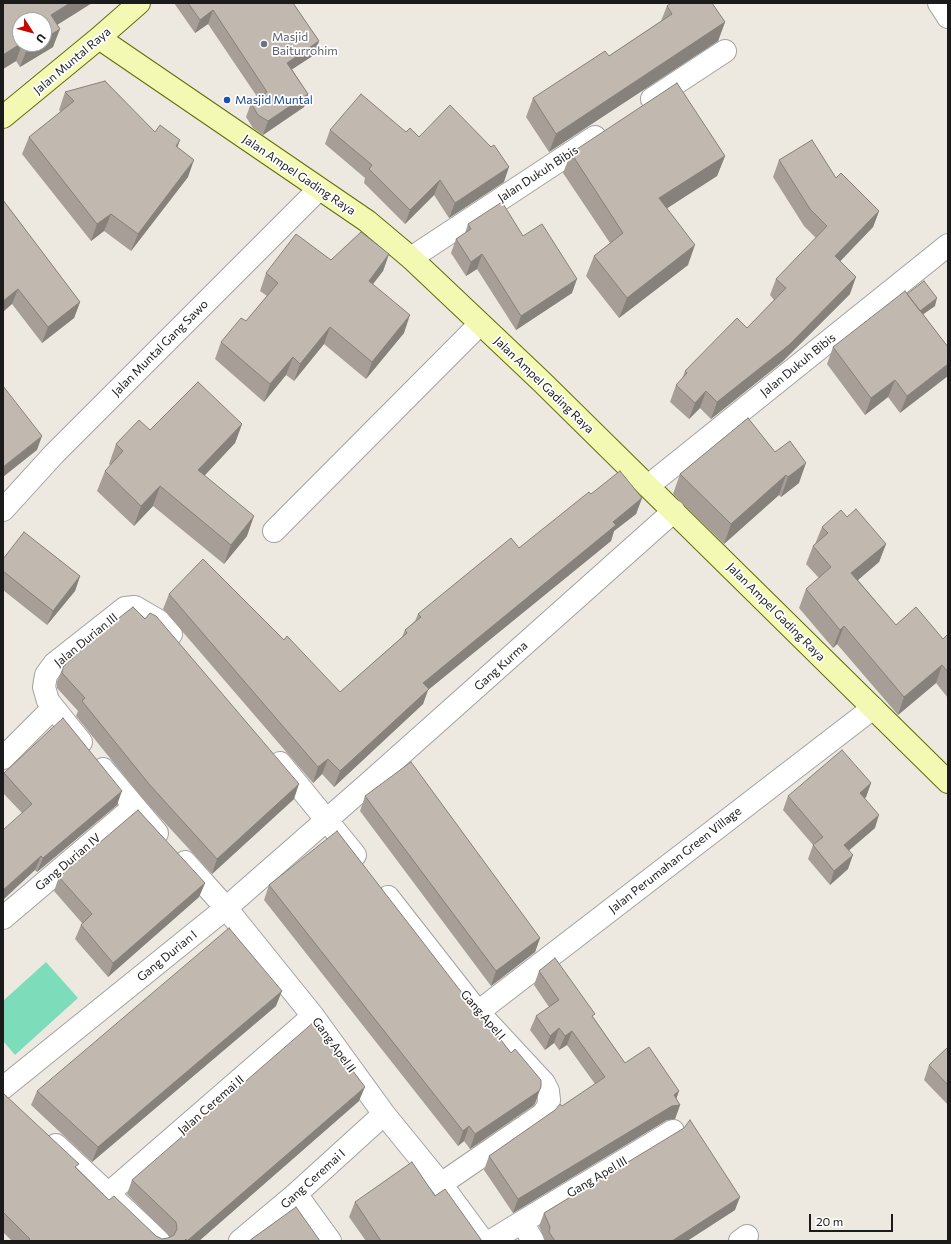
<!DOCTYPE html>
<style>
body{margin:0}
#map{position:relative;width:951px;height:1244px;overflow:hidden;background:#ede9e0;font-family:Commissioner,sans-serif}
canvas{display:block}
.frame{position:absolute;inset:0;border:4px solid #1b1b1b;pointer-events:none}
.north{position:absolute;left:12px;top:12px;width:40px;height:40px;box-sizing:border-box;background:#fff;border:1px solid #a4a4a4;border-radius:50%;rotate:126deg;font-size:11px;font-weight:700;line-height:16px;text-align:center;color:#1b1b1b}
.north::after{content:'';display:block;margin:auto;width:14px;height:18px;background:#c50800;clip-path:polygon(50% 0,100% 100%,50% 72%,0 100%)}
.scale{position:absolute;left:809px;top:1214px;width:84px;height:18px;box-sizing:border-box;border:2px solid #1b1b1b;border-top:0;padding-left:5px;font-size:12px;line-height:14px;white-space:nowrap;color:#1b1b1b;-webkit-text-stroke:3px #fff;paint-order:stroke}
</style>
<div id="map">
<canvas width="951" height="1244"></canvas>
<div class="frame"></div>
<div class="north">U</div>
<div class="scale">20 m</div>
</div>
<script>
const ctx = document.querySelector('canvas').getContext('2d');
ctx.lineJoin = 'round';
function fillPath(path, color) { ctx.fillStyle = color; ctx.fill(path, 'evenodd'); }
const shape = rows => new Path2D(rows.map(r => 'M' + r).join(''));
function stroke(path, color, width, dash) { ctx.strokeStyle = color; ctx.lineWidth = width; ctx.lineCap = dash ? 'butt' : 'round'; ctx.setLineDash(dash || []); ctx.stroke(path); }
function label(font, color, halo, rows, align = 'center') {
  ctx.font = font + ' Commissioner,sans-serif'; ctx.lineWidth = 3.5; ctx.setLineDash([]); ctx.textBaseline = 'middle'; ctx.strokeStyle = halo; ctx.fillStyle = color; for (const [text, x, y, turn = 0] of rows) {
    ctx.save(); ctx.translate(x, y); ctx.rotate((+turn || 0) * Math.PI / 180); ctx.textAlign = isNaN(turn) ? turn : align; if (halo) ctx.strokeText(text, 0, 0); ctx.fillText(text, 0, 0); ctx.restore();
  }
}
fillPath(shape([
 [46,962,78,998,15,1055,3,1041,3,1001]
]), '#7dddbb');
const minor = shape([
 [939,3,948,17],
 [652,99,725,51],
 [411,258,595,137],
 [648,486,948,245],
 [3,510,54,454,319,189],
 [274,531,480,324],
 [81,742,48,701,44,687,46,675,54,664,125,608,135,607,159,621,171,634],
 [3,758,53,708],
 [280,763,355,855],
 [103,769,157,833],
 [185,862,226,908,313,1016,384,1114,441,1184,483,1241],
 [388,897,478,1012,544,1083,548,1091,549,1100,548,1106,543,1114,441,1184],
 [3,918,134,807],
 [478,1012,873,708],
 [3,1088,226,908,370,782,674,511],
 [56,1145,159,1241],
 [109,1193,313,1016],
 [296,1194,330,1241],
 [522,1222,673,1131],
 [240,1241,296,1194,384,1114],
 [491,1241,522,1222,533,1241],
 [740,1241,747,1236]
]);
const secondary = shape([
 [99,38,367,221,411,258,541,381,948,782],
 [3,117,99,38,139,3]
]);
stroke(minor, '#a2a2a2', 24);
stroke(secondary, '#606f05', 24);
stroke(minor, '#fff', 22);
stroke(secondary, '#f3f9b2', 22);
fillPath(shape([
 [3,3,92,3,57,25,53,47,20,67,16,61,3,69],
 [44,20,44,44,20,44],
 [174,3,293,3,319,41,314,55,292,69,308,94,304,107,263,135,253,128,246,117,251,103,258,98,208,24,195,33],
 [667,6,725,22,718,41,549,152,526,117,533,98,609,56,661,21],
 [65,92,155,132,178,148,188,177,131,251,104,231,91,241,22,154,29,137,61,112,59,110],
 [330,130,406,132,419,137,504,182,449,218,434,195,405,224,364,183,365,178,325,144],
 [571,153,725,156,717,176,667,208,688,265,619,318,586,276,594,256,610,243,563,173],
 [779,160,836,178,879,211,873,227,840,261,850,294,782,362,711,419,700,408,689,419,670,402,676,385,682,379,685,371,747,328,774,300,770,295,776,279,816,238,804,226,773,177],
 [3,200,80,302,74,318,42,343,12,304],
 [468,224,523,236,572,293,516,330,477,269,466,276,451,253,456,239,465,233],
 [389,254,383,271,373,284,404,333,366,379,324,344,294,381,286,375,264,402,215,359,221,342,246,321,267,296,260,291,266,273,331,260],
 [907,294,935,306,923,314,948,347,900,413,888,397,865,415,827,364,833,347],
 [748,418,799,483,781,497,779,495,724,544,673,494,680,474],
 [242,424,235,443,204,476,247,536,224,564,153,506,134,526,97,491,105,471,110,465,109,464,116,444,150,430],
 [591,494,642,498,636,514,614,531,611,541,428,690,423,704,334,787,322,774,313,783,163,609,169,594,284,640,340,692,402,637,405,630,415,621,418,614,519,548],
 [847,517,886,544,879,562,858,580,896,625,943,639,948,634,948,698,936,683,898,715,837,644,833,648,799,608,806,589,819,578,806,564,813,546,815,544,822,527],
 [3,559,80,576,75,591,47,625,3,590],
 [63,667,294,799,212,874,143,799,76,716,78,711,57,688,57,682],
 [4,773,117,805,37,872,35,870,22,813,3,793,3,774],
 [871,783,866,797,865,798,875,828,849,850,848,869,830,885,808,859,813,845,783,810,788,796],
 [365,796,540,938,535,952,491,986,360,811],
 [59,877,205,883,199,897,108,977,75,939,81,925,82,923,54,891],
 [269,885,536,1101,534,1105,470,1149,464,1141,458,1146,264,900],
 [539,971,594,1018,625,1063,679,1091,676,1099,680,1105,675,1119,667,1120,513,1213,484,1170,489,1156,595,1084,567,1045,559,1050,554,1043,545,1050,530,1030,536,1016,549,1007,534,985],
 [276,1006,92,1162,31,1105,37,1091],
 [948,1047,948,1105,924,1080,929,1065],
 [3,1093,77,1168,109,1200,156,1236,162,1239,168,1238,170,1237,127,1194,132,1180,359,1101,199,1241,12,1241,3,1232],
 [435,1196,482,1241,366,1241,349,1217,355,1202],
 [735,1210,687,1241,545,1241,539,1226,544,1213]
]), '#a69e97');
fillPath(shape([
 [70,3,92,3,44,33,51,15],
 [213,10,208,24,195,33,200,20],
 [725,22,718,41,549,152,556,134],
 [60,29,53,47,20,67,27,49,36,44,44,44,44,39],
 [319,41,314,55,282,76,287,63],
 [20,44,22,44,16,61,3,69,3,55],
 [308,94,304,107,263,135,268,121],
 [180,140,174,157,176,146],
 [725,156,717,176,652,218,659,198],
 [194,160,188,177,131,251,138,234],
 [509,167,504,182,449,218,455,203],
 [440,180,434,195,405,224,410,210],
 [879,211,873,227,829,273,835,256],
 [111,214,104,231,91,241,97,224],
 [695,245,688,265,619,318,627,298],
 [389,254,383,271,362,298,369,281],
 [482,254,477,269,466,276,471,262],
 [856,277,850,294,782,362,711,419,717,402],
 [577,279,572,293,516,330,521,316],
 [18,289,12,304,3,312,3,301],
 [937,298,935,306,915,320,918,313],
 [80,302,74,318,42,343,48,327],
 [410,315,404,333,366,379,372,362],
 [330,327,324,344,294,381,300,364],
 [293,357,286,375,264,402,270,384],
 [948,364,948,376,900,413,907,396],
 [895,380,888,397,865,415,871,398],
 [706,391,700,408,689,419,695,403],
 [242,424,235,443,191,490,198,470],
 [42,436,37,450,3,477,3,467],
 [806,463,799,483,781,497,788,477],
 [786,475,779,495,724,544,731,524],
 [160,486,153,506,134,526,141,506],
 [642,498,636,514,614,531,611,541,428,690,423,704,334,787,340,771,423,683,613,522],
 [254,516,247,536,224,564,231,545],
 [886,544,879,562,845,591,851,573],
 [80,576,75,591,47,625,53,611],
 [844,626,837,644,833,648,840,630],
 [942,665,936,683,898,715,904,697],
 [328,759,322,774,313,783,318,767],
 [871,783,866,797,855,806,860,793],
 [299,784,294,799,212,874,217,859],
 [122,791,117,805,37,872,43,858],
 [879,815,875,828,839,859,844,845],
 [853,855,848,869,830,885,834,871],
 [41,856,35,870,3,900,3,890],
 [205,883,199,897,108,977,113,963],
 [540,938,535,952,491,986,496,971],
 [282,991,276,1006,92,1162,98,1147],
 [559,1028,554,1043,545,1050,550,1036],
 [572,1031,567,1045,559,1050,565,1036],
 [365,1087,359,1101,199,1241,187,1241],
 [541,1087,536,1101,534,1105,470,1149,475,1134],
 [679,1091,674,1105,680,1105,675,1119,667,1120,513,1213,518,1199],
 [469,1126,464,1141,458,1146,463,1131],
 [740,1197,735,1210,687,1241,672,1241]
]), '#87817b');
const building = shape([
 [3,3,70,3,51,15,60,29,44,39,44,20,20,20,20,44,3,55,3,3],
 [188,3,293,3,319,41,287,63,308,94,268,121,258,115,251,103,267,92,213,10,200,20,188,3],
 [671,3,712,3,725,22,556,134,533,98,605,51,609,56,672,14,667,6,671,3],
 [23,44,36,44,27,49,23,44],
 [105,81,155,132,160,125,180,140,176,146,194,160,138,234,111,214,97,224,29,137,74,101,65,92,105,81],
 [677,83,725,156,659,198,695,245,627,298,594,256,623,233,571,153,677,83],
 [361,94,406,132,410,128,419,137,450,105,491,147,494,145,509,167,455,203,440,180,410,210,369,169,372,165,330,130,361,94],
 [812,140,836,178,841,173,879,211,835,256,856,277,789,345,717,402,706,391,695,403,676,385,687,373,685,371,737,318,747,328,786,288,776,279,827,226,810,209,779,160,812,140],
 [3,200,80,302,48,327,18,289,3,301,3,200],
 [502,202,523,236,542,224,577,279,521,316,482,254,471,262,456,239,471,229,468,224,502,202],
 [361,232,389,254,369,281,410,315,372,362,330,327,300,364,293,357,270,384,221,342,241,318,246,321,278,283,266,273,296,234,331,260,361,232],
 [924,281,937,298,920,311,907,294,924,281],
 [905,291,948,347,948,364,907,396,895,380,871,398,833,347,905,291],
 [198,382,242,424,198,470,254,516,231,545,160,486,141,506,105,471,123,451,116,444,139,420,150,430,198,382],
 [3,386,42,436,3,467,3,386],
 [748,418,775,452,790,441,806,463,788,477,786,475,731,524,680,474,748,418],
 [620,471,642,498,613,522,616,525,423,683,429,689,340,771,328,759,318,767,169,594,203,559,284,640,287,636,340,692,407,633,405,630,421,617,418,614,511,538,519,548,589,492,591,494,620,471],
 [856,509,886,544,851,573,896,625,916,607,943,639,948,634,948,672,942,665,904,697,844,626,840,630,806,589,831,567,813,546,828,533,822,527,841,510,847,517,856,509],
 [24,532,80,576,53,611,3,571,3,559,24,532],
 [133,607,145,619,150,613,156,616,299,784,217,859,149,784,82,701,85,698,62,673,63,667,101,632,133,607],
 [63,718,122,791,43,858,41,856,3,890,3,830,32,804,4,773,63,718],
 [842,750,871,783,860,793,879,815,844,845,853,855,834,871,813,845,823,837,788,796,842,750],
 [411,762,540,938,496,971,365,796,411,762],
 [138,810,205,883,113,963,81,925,92,914,59,877,138,810],
 [337,831,476,1011,478,1010,511,1053,515,1049,541,1080,541,1087,539,1091,475,1134,469,1126,463,1131,269,885,337,831],
 [229,928,282,991,98,1147,37,1091,229,928],
 [555,958,595,1014,592,1016,625,1063,649,1047,679,1091,674,1095,680,1105,672,1106,518,1199,489,1156,555,1110,560,1104,562,1106,605,1077,572,1031,565,1036,559,1028,550,1036,536,1016,559,1000,539,971,555,958],
 [315,1021,365,1087,187,1241,186,1239,184,1241,28,1241,30,1239,3,1212,3,1093,79,1164,75,1167,109,1200,114,1196,156,1236,162,1239,168,1238,174,1235,177,1229,176,1222,132,1180,315,1021],
 [948,1047,948,1085,929,1065,948,1047],
 [690,1120,740,1197,672,1241,555,1241,549,1232,550,1227,544,1213,684,1128,690,1120],
 [412,1162,435,1196,445,1189,482,1241,381,1241,355,1202,412,1162],
 [296,1207,320,1241,249,1241,296,1207]
]);
fillPath(building, '#c1b8b0');
stroke(building, '#87817b', 1);
for (const [x, y, r, color] of [
 [264,44,4,"#6b7280"],
 [227,100,4,"#1a4fb4"]
]) { const dot = new Path2D(); dot.arc(x, y, r, 0, 2 * Math.PI); ctx.fillStyle = color; ctx.fill(dot); stroke(dot, '#fff', 1.5); }
label('12px', '#5b616d', '#fff', [
 ["Masjid",272,37],
 ["Baiturrohim",272,51]
], 'left');
label('12px', '#1b1b1b', '#fff', [
 ["Jalan Muntal Raya",72,61,-40],
 ["Jalan Dukuh Bibis",538,174,-33],
 ["Jalan Ampel Gading Raya",299,175,34],
 ["Jalan Muntal Gang Sawo",160,348,-45],
 ["Jalan Dukuh Bibis",798,365,-39],
 ["Jalan Ampel Gading Raya",544,385,44],
 ["Jalan Ampel Gading Raya",776,612,45],
 ["Jalan Durian III",86,640,-39],
 ["Gang Kurma",501,666,-42],
 ["Jalan Perumahan Green Village",675,860,-38],
 ["Gang Durian IV",68,862,-40],
 ["Gang Durian I",167,956,-39],
 ["Gang Apel I",483,1015,49],
 ["Gang Apel II",334,1045,54],
 ["Jalan Ceremai II",211,1105,-41],
 ["Gang Apel III",597,1177,-31],
 ["Gang Ceremai I",313,1179,-42]
]);
label('12px', '#164399', '#fff', [
 ["Masjid Muntal",235,100]
], 'left');
</script>
